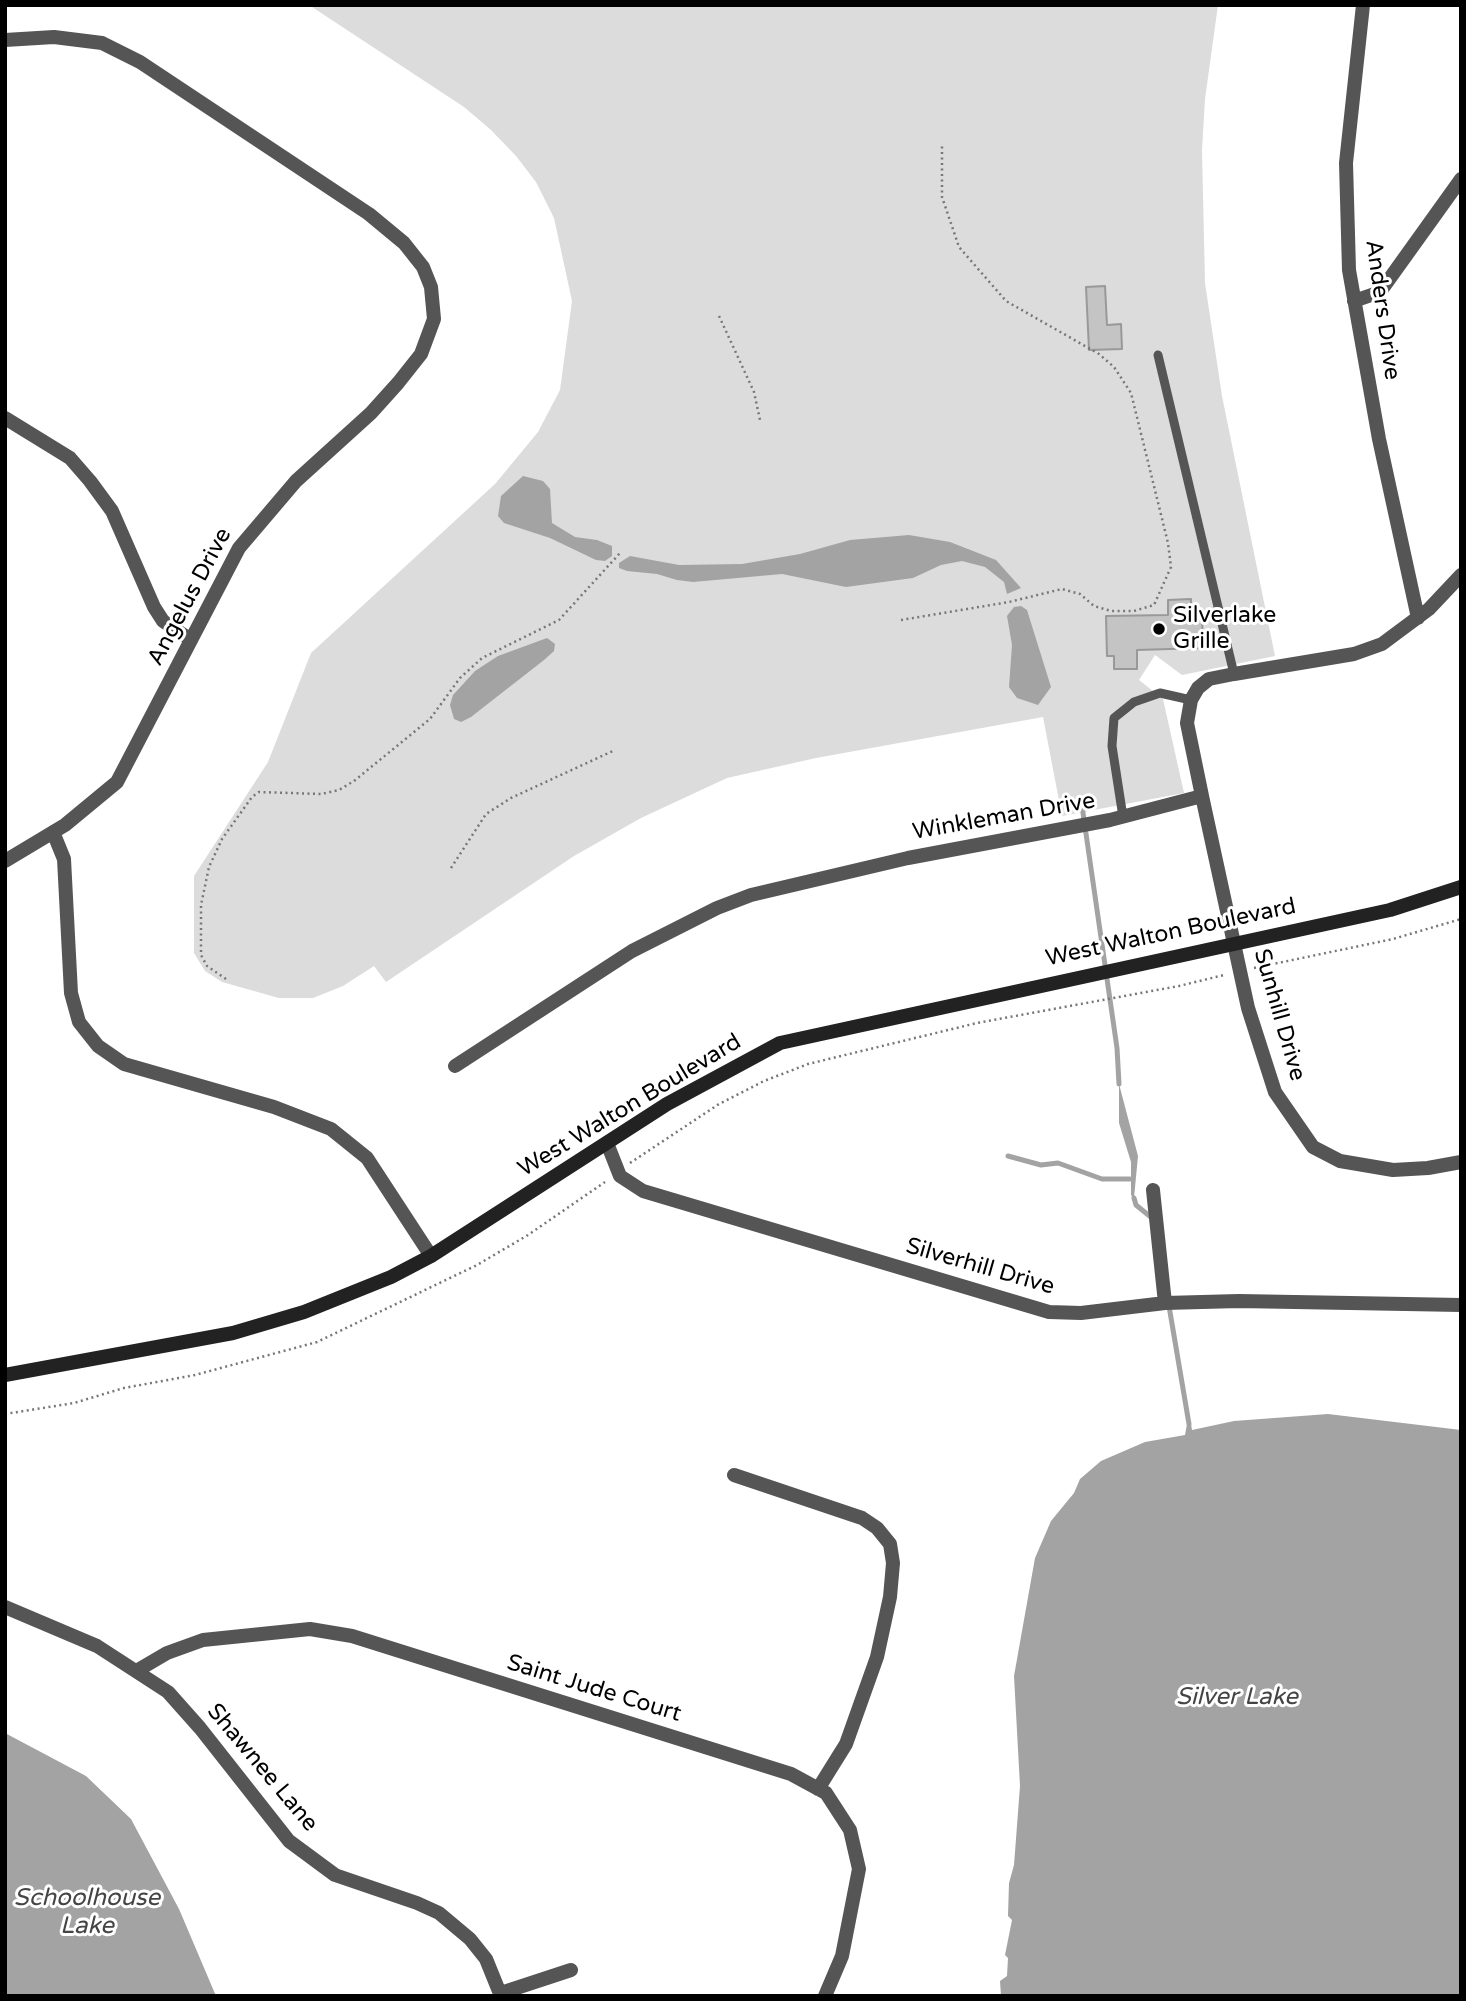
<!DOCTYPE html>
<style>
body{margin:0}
#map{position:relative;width:1466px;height:2001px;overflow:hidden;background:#fff;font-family:"Varela Round",sans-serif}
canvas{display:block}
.frame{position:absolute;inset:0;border:7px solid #000;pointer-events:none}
</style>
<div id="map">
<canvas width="1466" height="2001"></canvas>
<div class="frame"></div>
</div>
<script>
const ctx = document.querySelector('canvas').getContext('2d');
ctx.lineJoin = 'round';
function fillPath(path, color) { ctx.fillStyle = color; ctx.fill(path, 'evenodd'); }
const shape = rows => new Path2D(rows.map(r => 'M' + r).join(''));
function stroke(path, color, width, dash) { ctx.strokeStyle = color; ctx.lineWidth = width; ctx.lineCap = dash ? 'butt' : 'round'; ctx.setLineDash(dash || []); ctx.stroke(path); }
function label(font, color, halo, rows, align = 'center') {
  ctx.font = font + ' "Varela Round",sans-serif'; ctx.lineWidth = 6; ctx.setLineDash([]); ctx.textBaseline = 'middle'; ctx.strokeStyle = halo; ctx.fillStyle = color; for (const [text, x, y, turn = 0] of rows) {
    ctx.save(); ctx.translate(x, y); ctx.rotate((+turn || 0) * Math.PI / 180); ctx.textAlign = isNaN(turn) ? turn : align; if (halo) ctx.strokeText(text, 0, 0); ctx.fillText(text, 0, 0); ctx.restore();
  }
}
fillPath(shape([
 [309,5,1218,5,1205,99,1202,150,1205,283,1222,396,1275,656,1182,675,1155,655,1139,680,1163,699,1184,793,1062,816,1043,717,816,758,727,778,641,818,574,856,386,982,374,966,343,986,313,998,279,998,222,982,205,971,194,953,194,876,268,762,311,653,495,484,538,432,560,390,572,301,554,218,536,182,516,156,491,130,464,107]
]), '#dcdcdc');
fillPath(shape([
 [523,476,543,481,550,489,552,523,575,537,597,540,612,546,612,556,605,561,596,560,550,538,504,523,498,516,501,496],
 [909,535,950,542,996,560,1021,588,1007,594,1004,582,985,567,962,561,941,565,913,578,846,587,782,574,693,582,677,580,657,574,627,571,619,568,619,563,630,556,679,565,742,564,800,554,850,540],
 [1014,607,1021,606,1027,610,1051,687,1038,705,1017,698,1009,687,1012,645,1007,616],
 [547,638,555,644,554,651,544,660,471,717,461,722,454,719,450,705,453,695,475,671,498,656],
 [1119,1084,1138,1156,1134,1198,1131,1195,1131,1162,1119,1123],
 [1328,1414,1461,1430,1461,1996,1001,1996,1000,1981,1007,1976,1008,1958,1005,1955,1012,1920,1008,1916,1009,1883,1014,1865,1020,1786,1014,1676,1035,1558,1051,1521,1074,1493,1080,1479,1101,1461,1145,1442,1185,1435,1187,1424,1191,1424,1192,1430,1234,1421],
 [5,1733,86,1776,131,1819,179,1909,216,1996,5,1996]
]), '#a3a3a3');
stroke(shape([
 [1082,806,1117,1048,1119,1084],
 [1008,1156,1041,1165,1058,1163,1102,1179,1130,1179],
 [1134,1198,1136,1205,1152,1218],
 [1169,1306,1189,1424]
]), '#a3a3a3', 5);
const building = shape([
 [1105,286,1107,325,1121,324,1122,349,1089,350,1086,287,1105,286],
 [1191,599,1191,615,1202,615,1203,648,1137,650,1137,669,1114,669,1114,656,1107,656,1106,616,1168,615,1168,600,1191,599]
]);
fillPath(building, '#c4c4c4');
stroke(building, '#999', 2);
stroke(shape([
 [719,316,754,392,760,420],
 [901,620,1009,602,1062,589,1080,594,1094,606,1111,611,1134,611,1154,605,1171,567,1168,543,1131,393,1114,367,1099,354,1006,301,959,247,942,197,942,146],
 [451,868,486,814,511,798,615,750],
 [1254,968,1393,939,1461,919],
 [226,979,207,966,201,955,201,905,209,867,222,839,252,797,259,792,321,794,339,790,354,781,430,719,460,678,482,658,559,620,620,553],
 [630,1163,719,1104,764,1081,808,1064,977,1023,1179,986,1224,975],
 [5,1414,74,1403,124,1388,195,1375,317,1342,477,1265,528,1235,605,1182]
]), '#777', 2.5, [2, 3.5]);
stroke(shape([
 [1158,355,1234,674],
 [1123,817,1112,746,1114,718,1134,702,1160,693,1191,700]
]), '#555', 9);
stroke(shape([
 [1363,5,1346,163,1349,270,1379,439,1418,618],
 [5,40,54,37,102,43,140,62,369,214,404,243,423,267,431,287,434,319,421,354,398,383,371,413,296,481,239,548,117,782,65,825,5,861],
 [1354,301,1380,292,1461,179],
 [5,418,70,458,90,481,112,511,154,607,163,621,191,640],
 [1202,796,1248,1008,1275,1092,1313,1147,1340,1161,1393,1170,1428,1168,1461,1162],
 [53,832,64,859,71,993,79,1022,98,1046,124,1064,274,1107,331,1129,367,1158,431,1256],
 [455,1066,632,951,717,908,751,895,908,858,1110,820,1202,796,1187,723,1191,700,1198,688,1209,679,1234,674,1354,654,1382,644,1429,609,1461,575],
 [607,1143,620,1176,643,1191,1049,1312,1081,1313,1165,1303,1239,1301,1461,1305],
 [1153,1190,1165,1303],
 [734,1475,862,1518,877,1528,890,1544,893,1563,890,1597,877,1657,846,1744,818,1789],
 [5,1607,97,1646,168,1692,200,1728,289,1841,335,1875,417,1903,439,1913,470,1939,486,1959,501,1996],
 [138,1670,167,1653,203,1640,310,1629,352,1636,791,1774,826,1793,850,1830,859,1869,842,1956,825,1996],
 [501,1993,571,1970]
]), '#555', 14);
stroke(shape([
 [5,1375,233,1333,304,1312,391,1277,431,1256,667,1104,780,1043,1390,910,1461,887]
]), '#222', 14);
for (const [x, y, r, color] of [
 [1159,629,7,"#000"]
]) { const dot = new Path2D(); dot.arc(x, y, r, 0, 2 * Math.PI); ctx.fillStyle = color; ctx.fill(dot); stroke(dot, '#fff', 2.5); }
label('23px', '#000', '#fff', [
 ["Anders Drive",1382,310,82],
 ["Angelus Drive",190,597,-62],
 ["Winkleman Drive",1004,817,-10],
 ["West Walton Boulevard",1171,933,-12],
 ["Sunhill Drive",1279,1015,74],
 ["West Walton Boulevard",630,1106,-31],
 ["Silverhill Drive",980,1267,16],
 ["Saint Jude Court",594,1689,17],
 ["Shawnee Lane",262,1768,50]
]);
label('23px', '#000', '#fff', [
 ["Silverlake",1173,616],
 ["Grille",1173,642]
], 'left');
label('italic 24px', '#444', '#fff', [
 ["Silver Lake",1237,1698],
 ["Schoolhouse",87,1899],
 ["Lake",87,1927]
]);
</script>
